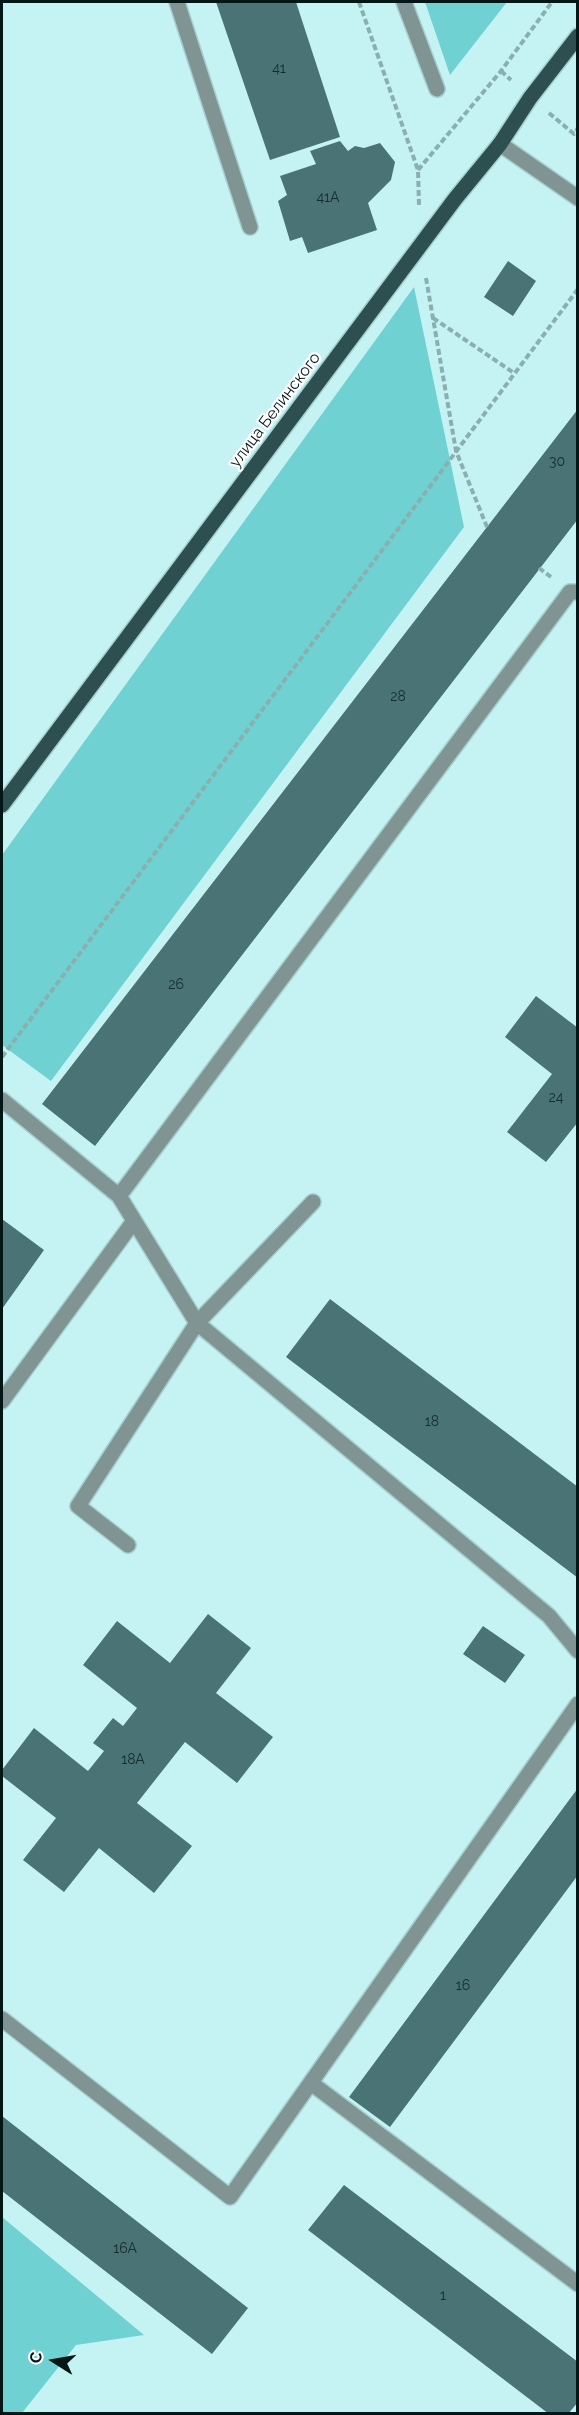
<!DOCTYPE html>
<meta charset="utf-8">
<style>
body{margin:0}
#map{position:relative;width:579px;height:2415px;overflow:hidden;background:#c5f3f3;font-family:Raleway,sans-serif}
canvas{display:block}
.frame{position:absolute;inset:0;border:3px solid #051616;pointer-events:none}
.north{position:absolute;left:24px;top:2331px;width:60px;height:60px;-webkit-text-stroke:4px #fff;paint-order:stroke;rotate:281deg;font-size:16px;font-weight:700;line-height:24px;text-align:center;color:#051616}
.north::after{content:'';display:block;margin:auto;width:21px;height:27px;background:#051616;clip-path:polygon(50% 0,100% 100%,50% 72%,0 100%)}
</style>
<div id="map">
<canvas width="579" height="2415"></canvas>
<div class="frame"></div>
<div class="north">С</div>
</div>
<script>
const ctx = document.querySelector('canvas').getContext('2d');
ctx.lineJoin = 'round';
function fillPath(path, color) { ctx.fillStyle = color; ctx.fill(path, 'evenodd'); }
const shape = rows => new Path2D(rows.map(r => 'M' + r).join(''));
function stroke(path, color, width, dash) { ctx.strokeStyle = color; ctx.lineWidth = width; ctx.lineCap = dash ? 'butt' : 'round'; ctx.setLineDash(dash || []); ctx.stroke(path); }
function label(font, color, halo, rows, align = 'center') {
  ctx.font = font + ' Raleway,sans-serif'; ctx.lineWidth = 4.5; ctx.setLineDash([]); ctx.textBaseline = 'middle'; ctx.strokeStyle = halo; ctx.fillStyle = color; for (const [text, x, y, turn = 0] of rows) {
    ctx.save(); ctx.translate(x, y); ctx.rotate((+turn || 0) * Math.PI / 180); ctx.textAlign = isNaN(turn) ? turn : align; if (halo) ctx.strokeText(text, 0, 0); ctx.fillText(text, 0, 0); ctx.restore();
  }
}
fillPath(shape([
 [425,2,507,2,450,75],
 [414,287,464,527,51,1081,2,1045,2,855],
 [2,2217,144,2335,76,2345,22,2413,2,2413]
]), '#70d1d2');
fillPath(shape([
 [216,2,296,2,340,137,270,160],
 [340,141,348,151,355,146,364,148,380,143,395,162,391,180,368,203,377,230,308,253,302,237,290,241,278,201,287,195,280,176,316,164,310,151],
 [508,261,536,281,513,316,484,297],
 [578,409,578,519,95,1146,42,1104],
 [536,996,578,1028,578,1122,546,1162,507,1132,552,1074,505,1037],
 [2,1219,44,1250,2,1309],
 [330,1299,578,1487,578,1578,286,1357],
 [208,1614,251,1648,216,1693,273,1737,237,1783,185,1742,137,1803,192,1846,154,1893,99,1848,64,1892,23,1860,56,1818,2,1776,2,1770,34,1728,88,1771,104,1751,93,1743,113,1718,123,1726,137,1708,83,1665,117,1621,170,1663],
 [483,1626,525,1655,505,1683,463,1654],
 [578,1788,578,1875,390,2127,349,2097],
 [2,2116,248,2308,212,2354,2,2191],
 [344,2185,578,2362,578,2402,568,2414,549,2414,308,2230]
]), '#497374');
const minor = shape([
 [177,2,250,227],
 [404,2,437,89],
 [500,144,578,198],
 [2,1100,119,1196,197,1323,549,1616,578,1651],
 [119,1196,570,592,578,592],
 [2,1401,134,1221],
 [128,1545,78,1506,197,1323,313,1202],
 [2,2019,230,2197,578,1704],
 [311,2083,578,2284]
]);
const major = shape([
 [2,805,455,199,500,144,530,98,578,36]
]);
stroke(minor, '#a6d0d0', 18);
stroke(major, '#a6d0d0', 18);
stroke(shape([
 [359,2,418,170,419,205],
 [501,71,511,80],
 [549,113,574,134,578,128],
 [418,170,501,71,552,2],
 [426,278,456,451,487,527],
 [433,318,514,373],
 [539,568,551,577],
 [2,1057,578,289]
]), '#8aafaf', 4, [6, 3]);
stroke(minor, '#819494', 15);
stroke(major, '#2d4f50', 15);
label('14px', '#162d2e', null, [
 ["41",279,69],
 ["41А",328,198],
 ["30",557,462],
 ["28",398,697],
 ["26",176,985],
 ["24",556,1098],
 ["18",432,1422],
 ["18А",133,1760],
 ["16",463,1986],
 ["16А",125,2249],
 ["1",443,2296]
]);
label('16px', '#051616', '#fff', [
 ["улица Белинского",275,410,-53]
]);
</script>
